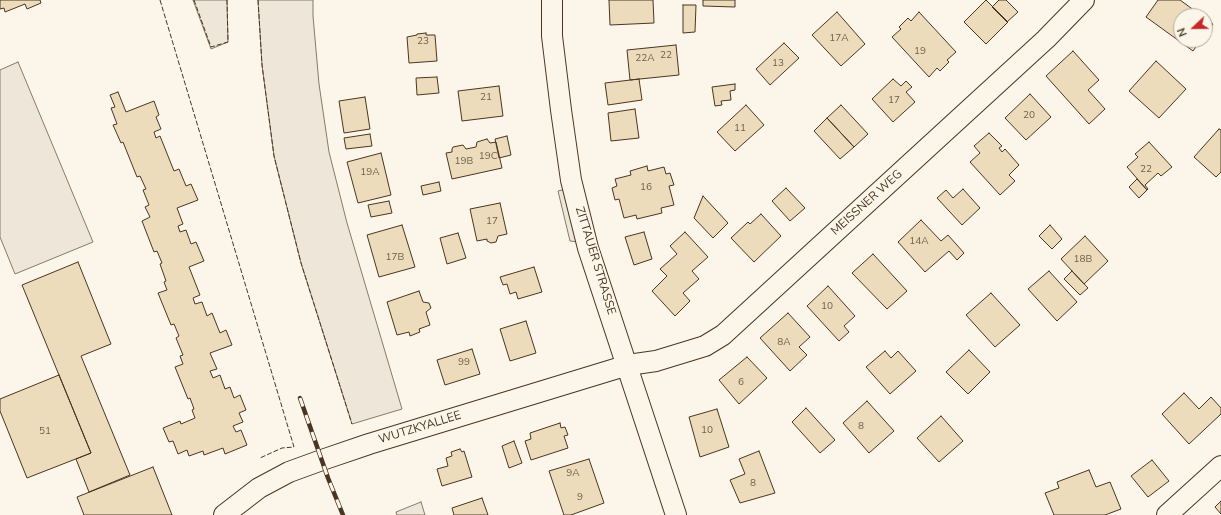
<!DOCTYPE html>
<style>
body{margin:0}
#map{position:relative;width:1221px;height:515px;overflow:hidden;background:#fbf6e9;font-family:"Nunito Sans",sans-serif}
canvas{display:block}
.north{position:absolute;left:1173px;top:8px;width:40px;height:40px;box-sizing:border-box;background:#fbf6e9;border:1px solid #b4a999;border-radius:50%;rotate:248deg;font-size:11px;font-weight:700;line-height:16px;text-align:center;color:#4a3520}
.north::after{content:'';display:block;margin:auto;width:14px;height:18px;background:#c62828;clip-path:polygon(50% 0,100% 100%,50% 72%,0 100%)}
</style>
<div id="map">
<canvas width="1221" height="515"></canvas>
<div class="north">N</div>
</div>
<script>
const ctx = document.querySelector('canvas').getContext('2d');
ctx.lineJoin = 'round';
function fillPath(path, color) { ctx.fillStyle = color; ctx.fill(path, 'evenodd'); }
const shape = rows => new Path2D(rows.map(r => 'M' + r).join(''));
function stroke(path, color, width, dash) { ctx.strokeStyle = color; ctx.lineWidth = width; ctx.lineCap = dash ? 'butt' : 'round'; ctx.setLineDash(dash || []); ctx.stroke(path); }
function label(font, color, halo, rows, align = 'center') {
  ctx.font = font + ' "Nunito Sans",sans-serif'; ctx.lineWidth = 3; ctx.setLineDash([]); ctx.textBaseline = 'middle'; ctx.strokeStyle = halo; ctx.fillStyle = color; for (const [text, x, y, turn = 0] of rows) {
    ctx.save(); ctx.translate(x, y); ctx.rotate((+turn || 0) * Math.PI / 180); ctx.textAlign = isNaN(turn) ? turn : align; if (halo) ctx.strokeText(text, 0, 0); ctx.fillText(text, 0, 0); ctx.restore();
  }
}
const green = shape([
 [193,0,227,0,228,42,211,49,193,0],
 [258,0,313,0,313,16,319,84,329,152,347,223,402,409,352,424,301,263,274,156,262,65,258,0],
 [18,62,93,242,15,274,0,237,0,70,18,62]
]);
fillPath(green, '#ede6d9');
stroke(green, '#887966', 1);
const parking = shape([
 [566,189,579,242,570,241,558,191,566,189],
 [421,502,425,515,397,515,396,512,421,502]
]);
fillPath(parking, '#ede7d9');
stroke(parking, '#887966', 1);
const building = shape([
 [0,0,40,0,41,3,27,9,25,4,5,12,4,8,0,9,0,0],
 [609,0,653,0,654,23,610,25,609,0],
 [703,0,735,0,735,7,703,6,703,0],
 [986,0,1008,22,986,44,964,22,986,0],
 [999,0,1006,0,1018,12,1007,22,992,7,999,0],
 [1158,0,1180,0,1202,16,1181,16,1181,40,1201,40,1193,51,1146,17,1158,0],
 [683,5,696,5,695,32,683,33,683,5],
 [837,12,865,44,841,66,812,35,837,12],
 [919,12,956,52,947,60,949,62,940,71,937,68,929,77,892,37,901,29,899,27,908,18,911,21,919,12],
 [1205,18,1213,24,1205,35,1205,18],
 [426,33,426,35,435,35,437,61,409,63,407,37,417,35,417,34,426,33],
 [784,43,799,58,770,85,756,69,784,43],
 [676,45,679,75,630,80,627,50,676,45],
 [1073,51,1099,80,1088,90,1105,109,1089,124,1046,76,1073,51],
 [1156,61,1186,89,1159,118,1129,91,1156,61],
 [437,77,439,93,417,95,416,78,437,77],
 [639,79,642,100,608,105,605,83,639,79],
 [893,79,901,86,906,81,912,87,906,92,915,102,893,122,872,99,893,79],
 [735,84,735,90,730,91,731,100,721,101,722,105,715,106,712,87,735,84],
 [499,86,503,116,462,121,458,91,499,86],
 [118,92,126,112,154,101,159,115,156,117,161,129,154,132,156,138,160,136,174,171,179,169,186,186,191,184,198,200,177,208,183,224,178,226,180,232,186,230,191,244,196,242,204,261,189,267,200,295,193,298,195,304,202,302,207,316,212,313,220,333,226,330,232,345,210,353,217,369,210,371,213,378,220,375,225,389,230,387,234,398,240,395,246,410,239,413,243,422,233,426,236,432,241,430,247,445,225,454,223,448,204,455,203,451,189,456,187,450,178,454,173,441,169,442,163,428,180,421,181,424,195,418,192,410,194,409,190,398,188,399,175,367,183,364,180,356,183,355,176,338,179,336,174,324,171,325,158,293,167,290,164,282,166,281,160,264,162,263,157,251,154,252,142,221,150,217,145,207,149,205,143,190,146,189,140,176,137,177,123,142,121,143,113,125,117,124,111,108,115,107,110,95,118,92],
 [1030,94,1051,117,1026,140,1005,118,1030,94],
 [365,97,370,129,344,133,339,101,365,97],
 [746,105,764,125,735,151,717,132,746,105],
 [841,105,868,134,854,147,827,118,841,105],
 [635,109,639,138,611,141,608,113,635,109],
 [827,118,854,147,840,159,814,131,827,118],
 [1219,129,1221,130,1221,172,1216,177,1194,157,1219,129],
 [989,133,1002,146,999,148,1002,152,1005,149,1019,165,1009,175,1015,181,1000,195,970,162,980,153,974,146,989,133],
 [370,134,372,146,346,149,344,138,370,134],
 [507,136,511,155,499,158,495,139,507,136],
 [487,139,490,143,496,142,502,168,452,179,446,153,452,152,452,149,453,147,463,145,466,149,476,147,477,142,487,139],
 [1149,142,1172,167,1161,176,1158,173,1145,185,1148,189,1147,190,1127,167,1138,157,1135,154,1149,142],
 [381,153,391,195,358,203,347,162,381,153],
 [647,166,648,171,664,167,666,174,670,173,674,185,669,186,674,205,661,208,662,213,637,219,636,215,624,218,619,199,615,200,612,188,617,186,615,179,631,175,630,171,647,166],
 [1137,179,1147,190,1139,198,1129,187,1137,179],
 [439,182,441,191,423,195,421,186,439,182],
 [786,188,805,208,790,221,772,201,786,188],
 [963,189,980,208,962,225,937,198,946,190,953,198,963,189],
 [703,196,728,223,713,238,694,218,703,196],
 [389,201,392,213,371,217,368,205,389,201],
 [500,203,507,234,498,236,496,242,491,243,487,241,487,239,477,241,470,209,500,203],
 [761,214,781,236,754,262,731,238,748,222,750,224,761,214],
 [921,220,941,241,948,235,964,253,957,260,949,251,925,272,898,242,921,220],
 [402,225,415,267,379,277,367,235,402,225],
 [1050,225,1062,239,1052,249,1039,236,1050,225],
 [644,232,652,259,634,265,625,237,644,232],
 [685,232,708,257,692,271,699,279,683,293,690,301,675,316,652,291,667,276,660,269,677,254,670,246,685,232],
 [458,233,466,258,447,264,440,238,458,233],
 [1085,236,1108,261,1084,284,1061,259,1085,236],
 [873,254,907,291,887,309,852,273,873,254],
 [78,262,111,344,81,356,130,475,89,492,76,459,91,453,22,285,78,262],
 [534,267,542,292,518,299,516,292,510,294,507,284,503,285,500,277,534,267],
 [1049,271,1077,302,1057,321,1028,289,1049,271],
 [1072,271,1088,288,1080,295,1064,279,1072,271],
 [828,286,855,316,844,326,849,332,839,341,807,306,828,286],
 [419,291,423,302,429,303,431,308,426,312,430,325,419,329,420,332,410,336,409,332,397,335,387,302,419,291],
 [991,293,1020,325,995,347,966,315,991,293],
 [788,313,810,337,799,347,807,355,790,371,760,338,788,313],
 [526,321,536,353,510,361,500,329,526,321],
 [472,349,480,374,445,385,437,360,472,349],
 [969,350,990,372,968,394,946,372,969,350],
 [885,351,891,358,898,351,916,371,890,394,866,367,885,351],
 [747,357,767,378,739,404,719,380,747,357],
 [59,375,91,453,27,478,0,411,0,399,59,375],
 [1184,393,1199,409,1211,397,1221,408,1221,414,1189,444,1162,414,1184,393],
 [867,401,894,431,869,453,843,423,867,401],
 [806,408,835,440,820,453,792,422,806,408],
 [717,409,729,447,700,457,689,417,717,409],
 [941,416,963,441,939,462,917,438,941,416],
 [560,423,561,428,565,427,568,435,564,436,568,448,531,460,525,441,531,439,530,433,560,423],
 [514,441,522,463,509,468,502,446,514,441],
 [460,449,462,452,464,451,472,477,442,486,437,469,448,466,446,458,452,456,451,452,460,449],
 [759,451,775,493,740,503,730,480,745,474,739,459,759,451],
 [589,459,604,503,571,515,564,515,549,471,589,459],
 [1152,460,1169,481,1148,497,1131,476,1152,460],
 [153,467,172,515,84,515,77,497,153,467],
 [1089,470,1096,487,1110,482,1121,509,1105,515,1054,515,1045,493,1059,488,1057,482,1089,470],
 [482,498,488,515,454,515,452,508,482,498],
 [1221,501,1221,514,1215,507,1221,501]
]);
fillPath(building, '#ecdcbc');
stroke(building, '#4a3520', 1);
const street = shape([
 [552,0,552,36,561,110,571,180,588,248,676,515],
 [224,515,259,488,289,472,322,460,369,444,628,365,656,361,705,346,723,335,1046,39,1084,0],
 [1167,515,1221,466]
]);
stroke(street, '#4a3520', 22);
stroke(street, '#fbf6e9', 20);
const rail = shape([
 [300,398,328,478,343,515]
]);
stroke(rail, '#4a3520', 4.5);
stroke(rail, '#fbf6e9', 3, [9]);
stroke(shape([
 [160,0,294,447,282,448,260,458],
 [194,0,211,47,228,42,227,0],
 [258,0,262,65,274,156,301,263,352,424]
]), '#4a3520', 1, [5, 2]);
label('10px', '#725f47', null, [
 ["17A",839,39],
 ["23",423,42],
 ["19",920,52],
 ["22",666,56],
 ["22A",645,59],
 ["13",778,64],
 ["21",486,98],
 ["17",894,101],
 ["20",1029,116],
 ["11",740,129],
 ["19C",488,157],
 ["19B",464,162],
 ["22",1146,170],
 ["19A",370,173],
 ["16",646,188],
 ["17",492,222],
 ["14A",919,242],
 ["17B",395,258],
 ["18B",1083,260],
 ["10",827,307],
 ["8A",784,343],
 ["99",464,363],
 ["6",741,383],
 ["8",861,427],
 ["10",707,431],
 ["51",45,432],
 ["9A",573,474],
 ["8",753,484],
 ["9",580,498]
]);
label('12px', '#4a3520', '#fbf6e9', [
 ["MEISSNER WEG",867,203,-42],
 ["ZITTAUER STRASSE",595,261,73],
 ["WUTZKYALLEE",420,428,-17]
]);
</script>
